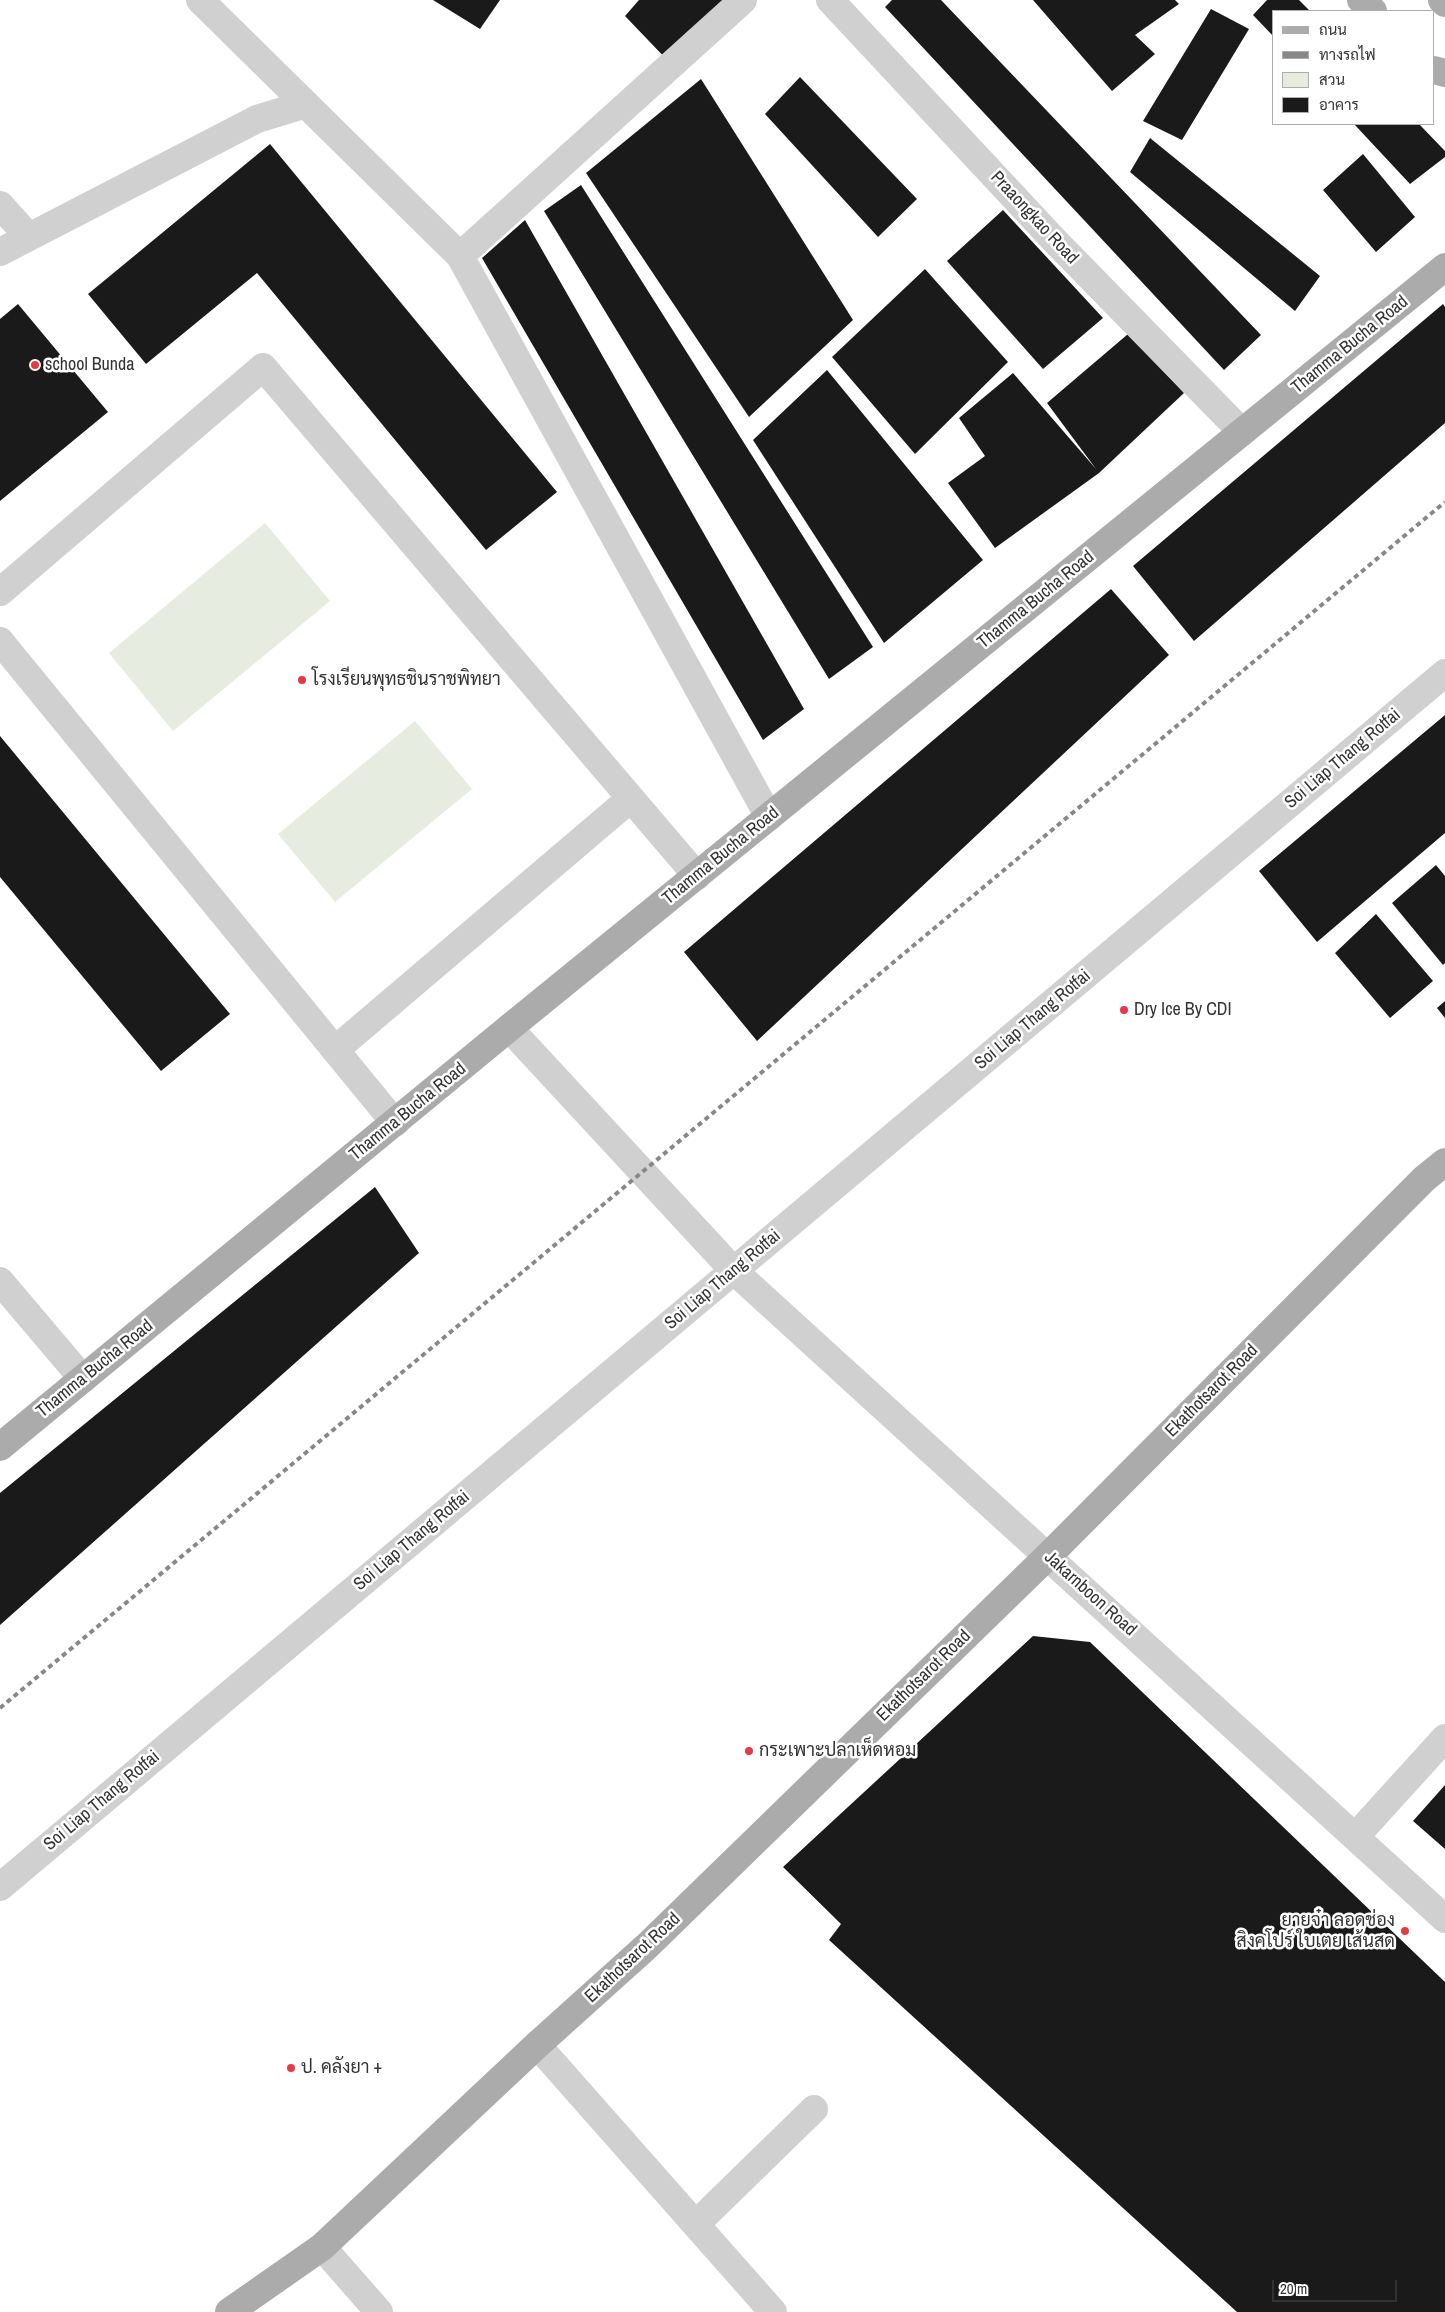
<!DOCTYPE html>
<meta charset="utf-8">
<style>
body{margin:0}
#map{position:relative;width:1445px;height:2312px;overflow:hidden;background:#fff;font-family:"Archivo Narrow",Sarabun,sans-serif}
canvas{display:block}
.legend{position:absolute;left:1272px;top:10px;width:162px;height:115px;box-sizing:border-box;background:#fff;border:1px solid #adadad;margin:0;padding:6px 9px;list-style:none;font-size:15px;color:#333}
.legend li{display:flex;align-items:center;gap:10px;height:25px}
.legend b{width:25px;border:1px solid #adadad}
.scale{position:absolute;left:1272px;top:2280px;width:125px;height:22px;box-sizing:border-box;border:2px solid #333;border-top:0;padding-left:6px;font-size:15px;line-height:18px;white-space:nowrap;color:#333;-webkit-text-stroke:4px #fff;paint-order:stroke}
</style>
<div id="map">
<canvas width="1445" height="2312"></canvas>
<ul class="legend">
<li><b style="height:6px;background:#ababab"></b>ถนน</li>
<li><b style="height:6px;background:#888"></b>ทางรถไฟ</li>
<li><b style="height:14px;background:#e6ecdf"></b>สวน</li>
<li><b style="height:14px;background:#1a1a1a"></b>อาคาร</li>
</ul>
<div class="scale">20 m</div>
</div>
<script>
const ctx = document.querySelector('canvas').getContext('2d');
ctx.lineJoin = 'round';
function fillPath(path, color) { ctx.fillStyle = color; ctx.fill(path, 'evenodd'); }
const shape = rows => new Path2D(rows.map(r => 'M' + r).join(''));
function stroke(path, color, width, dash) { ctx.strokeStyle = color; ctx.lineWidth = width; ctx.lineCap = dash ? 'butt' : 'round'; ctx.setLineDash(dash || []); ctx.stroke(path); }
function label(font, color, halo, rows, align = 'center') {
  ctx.font = font + ' "Archivo Narrow",Sarabun,sans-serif'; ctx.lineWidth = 5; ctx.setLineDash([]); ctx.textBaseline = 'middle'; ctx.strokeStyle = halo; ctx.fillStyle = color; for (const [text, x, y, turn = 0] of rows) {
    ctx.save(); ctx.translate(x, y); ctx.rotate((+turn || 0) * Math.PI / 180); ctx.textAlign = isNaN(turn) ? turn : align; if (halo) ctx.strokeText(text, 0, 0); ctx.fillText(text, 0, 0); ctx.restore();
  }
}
fillPath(shape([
 [265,523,330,601,173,731,109,653],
 [415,721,472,789,335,902,278,834]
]), '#e6ecdf');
fillPath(shape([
 [433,0,500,0,480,29],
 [639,0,739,0,670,63,625,16],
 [892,0,941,0,1261,335,1224,370,885,7],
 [1033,0,1175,0,1179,4,1135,35,1155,54,1112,91],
 [1267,0,1299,0,1310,11,1274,11,1274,37,1253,15],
 [1211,9,1249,29,1182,140,1143,121],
 [800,77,917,199,878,237,765,114],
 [701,79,853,320,749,417,586,173],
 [1354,124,1419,124,1445,151,1445,157,1410,184],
 [1150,138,1320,276,1295,311,1130,172],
 [270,144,557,492,486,550,257,273,146,364,88,294],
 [1363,154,1415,217,1376,252,1323,190],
 [581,185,873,647,829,679,544,211],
 [1003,210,1103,318,1043,369,947,261],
 [525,220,804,709,763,740,482,258],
 [925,269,1008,362,915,454,832,357],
 [18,304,108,412,0,501,0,319],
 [1443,304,1445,307,1445,423,1194,641,1133,566],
 [1128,334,1184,393,1099,473,995,548,948,483,985,456,959,418,1013,373,1096,469,1047,403],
 [827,370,983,560,884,643,753,440],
 [1111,589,1169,655,757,1041,684,952],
 [1445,715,1445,833,1317,942,1259,871],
 [0,736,230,1014,161,1071,0,877],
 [1436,865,1445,876,1445,963,1443,965,1392,903],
 [1376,914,1433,981,1390,1018,1335,953],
 [1445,1001,1445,1018,1437,1008],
 [375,1187,419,1253,0,1625,0,1493],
 [1033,1636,1090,1642,1445,1982,1445,2312,1237,2312,829,1940,841,1924,783,1867],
 [1445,1785,1445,1849,1413,1821]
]), '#1a1a1a');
stroke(shape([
 [200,0,460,256,769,817],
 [830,0,1054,240,1242,432],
 [0,205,28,236],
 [0,252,257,119,306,104],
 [460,256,743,0],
 [0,592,263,367,697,876],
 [0,641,395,1123],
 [509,1028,734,1271,1445,1919],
 [335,1050,630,799],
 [0,1281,83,1379],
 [1355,1837,1445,1738],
 [0,1887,1445,673],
 [537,2045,773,2312],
 [696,2224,814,2109],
 [322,2247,379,2312]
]), '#d0d0d0', 28);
stroke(shape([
 [1361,0,1373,11],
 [1442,0,1445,3],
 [1434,70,1445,73],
 [0,1447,509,1028,1445,267],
 [229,2312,322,2247,537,2045,647,1946,1048,1556,1424,1179,1445,1162]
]), '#ababab', 28);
stroke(shape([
 [0,1708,1445,502]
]), '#888', 4, [5, 4]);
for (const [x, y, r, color] of [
 [35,365,5,"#e63946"],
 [302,680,5,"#e63946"],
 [1124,1010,5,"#e63946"],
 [749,1751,5,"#e63946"],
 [1405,1931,5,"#e63946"],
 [291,2068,5,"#e63946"]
]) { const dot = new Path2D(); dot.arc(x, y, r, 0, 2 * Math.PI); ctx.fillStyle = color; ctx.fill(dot); stroke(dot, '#fff', 2); }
label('18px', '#333', '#fff', [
 ["Praaongkao Road",1034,218,47],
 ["Thamma Bucha Road",1350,345,-39],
 ["Thamma Bucha Road",1036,600,-39],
 ["Soi Liap Thang Rotfai",1343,759,-40],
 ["Thamma Bucha Road",721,856,-39],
 ["Soi Liap Thang Rotfai",1033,1020,-40],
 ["Thamma Bucha Road",408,1112,-39],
 ["Soi Liap Thang Rotfai",723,1280,-40],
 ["Thamma Bucha Road",95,1369,-39],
 ["Ekathotsarot Road",1212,1391,-45],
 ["Soi Liap Thang Rotfai",412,1541,-40],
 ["Jakarnboon Road",1090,1594,42],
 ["Ekathotsarot Road",924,1676,-44],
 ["Soi Liap Thang Rotfai",102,1801,-40],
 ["Ekathotsarot Road",633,1958,-43]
]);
label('18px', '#333', '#fff', [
 ["school Bunda",45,365],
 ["โรงเรียนพุทธชินราชพิทยา",312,680],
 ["Dry Ice By CDI",1134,1010],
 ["กระเพาะปลาเห็ดหอม",759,1751],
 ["ยายจ๋า ลอดช่อง",1395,1921,"right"],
 ["สิงคโปร์ ใบเตย เส้นสด",1395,1942,"right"],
 ["ป. คลังยา +",301,2068]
], 'left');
</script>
